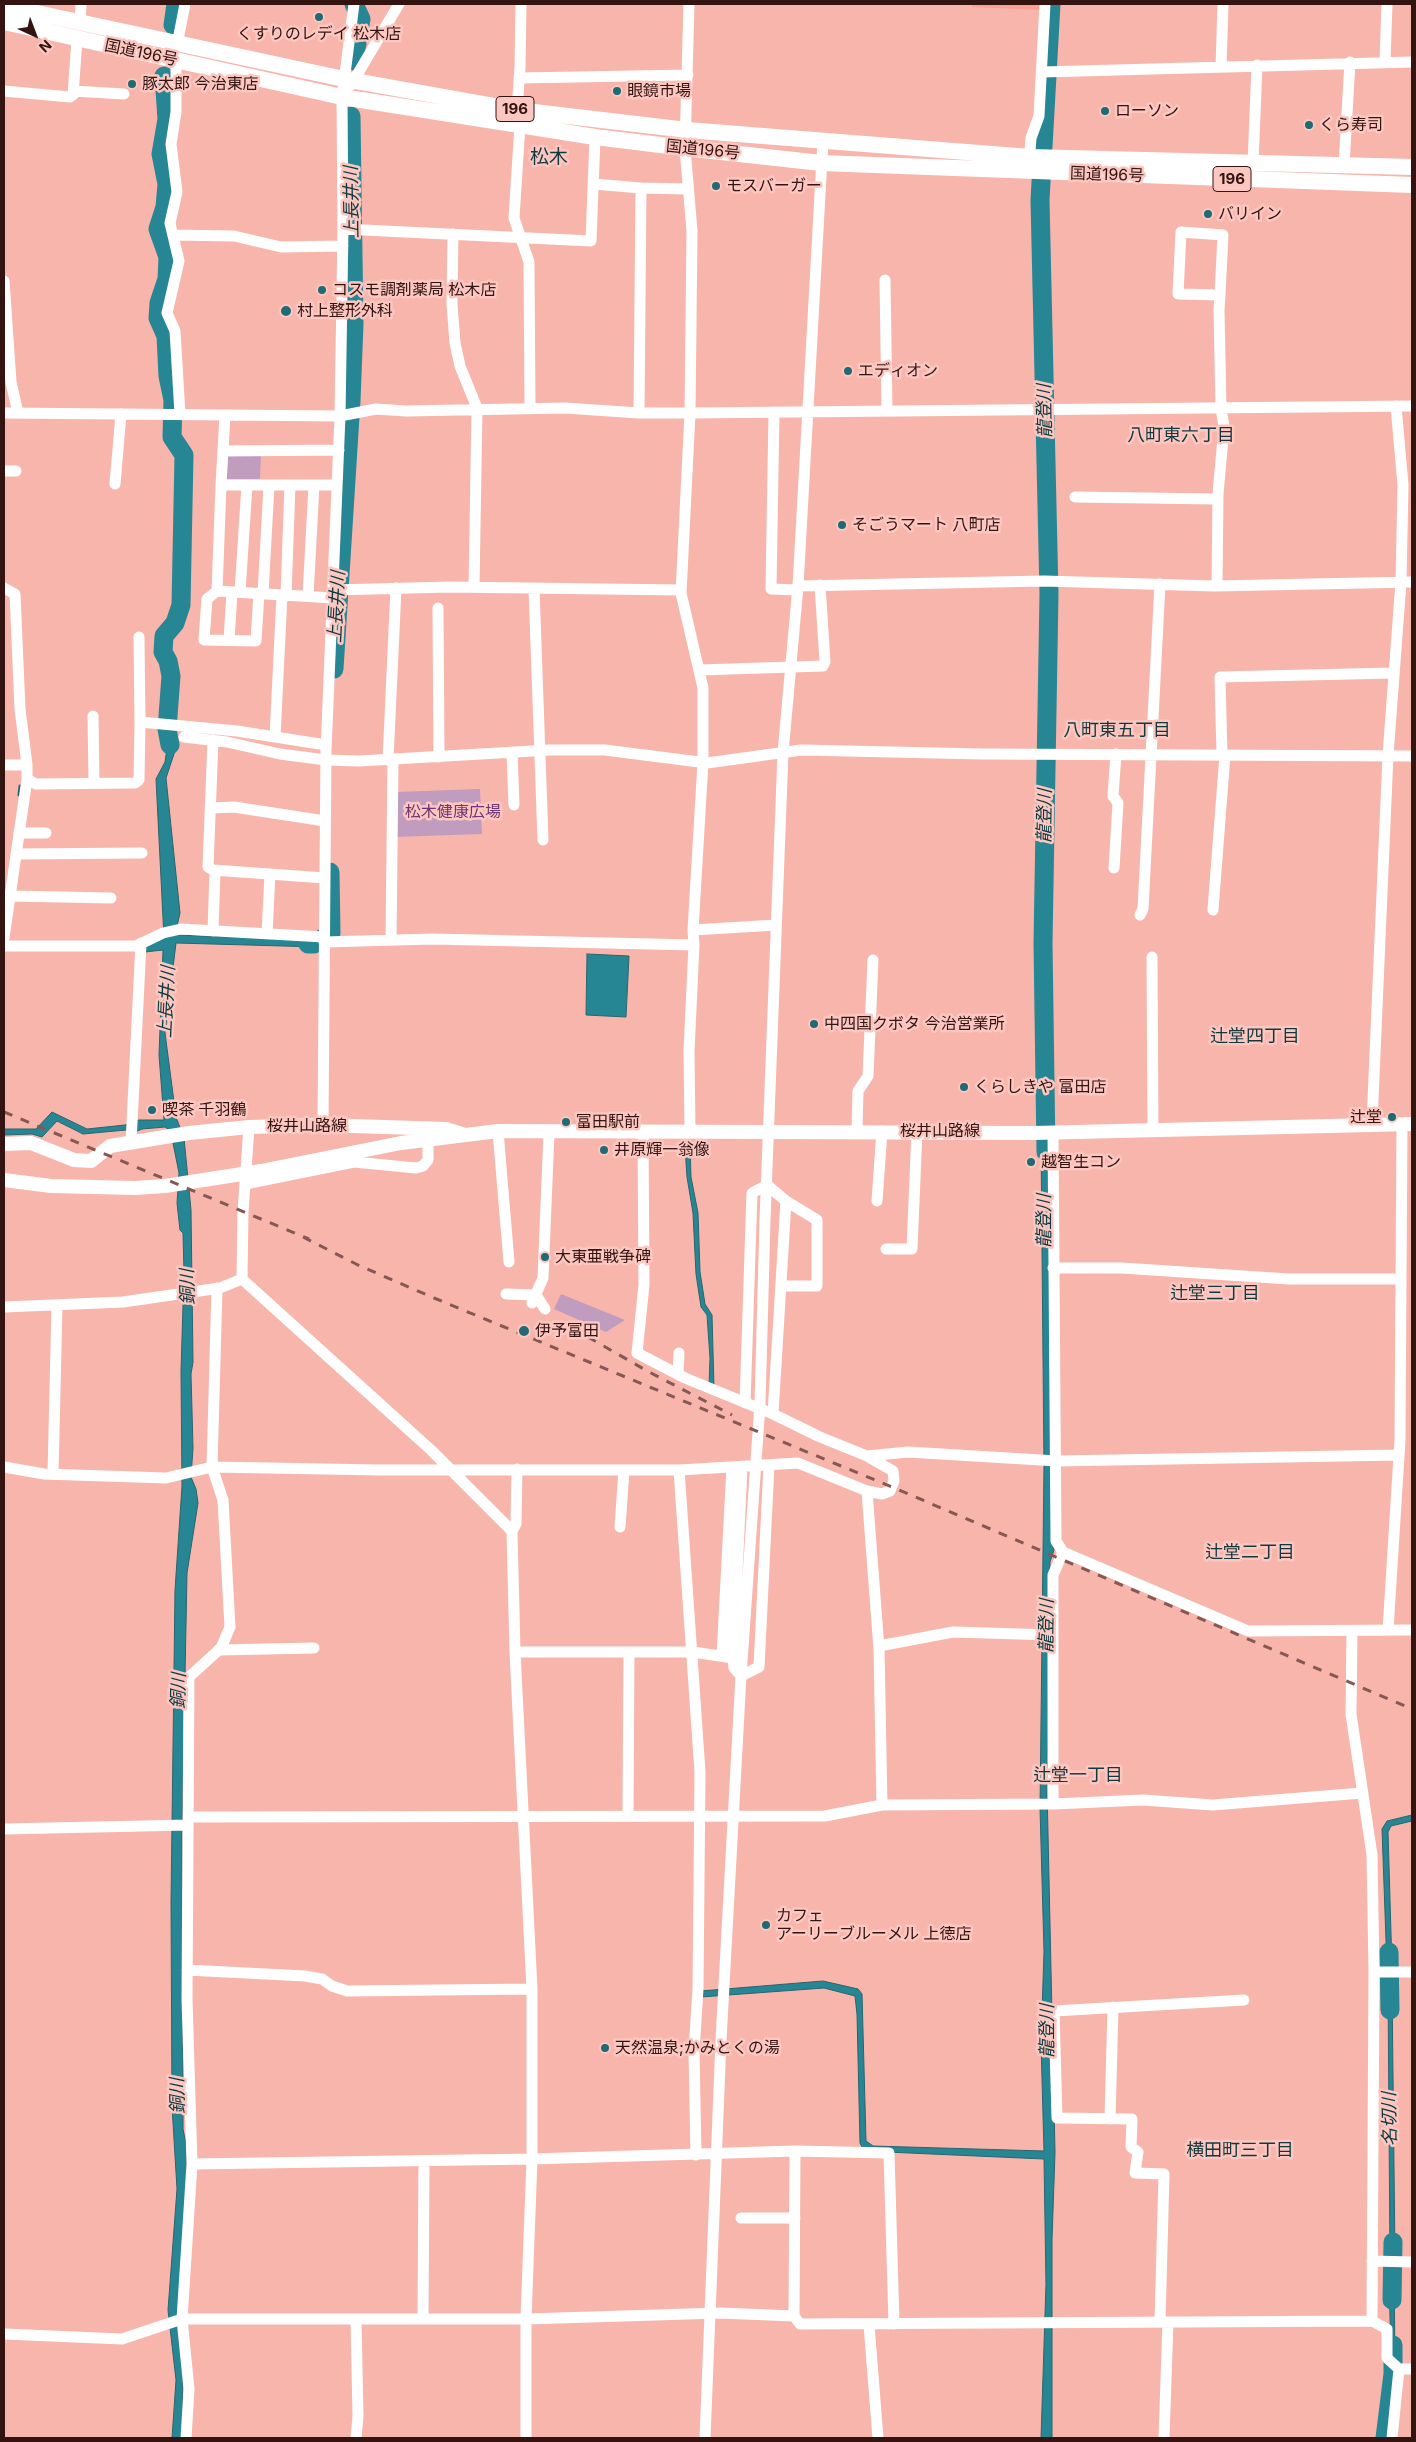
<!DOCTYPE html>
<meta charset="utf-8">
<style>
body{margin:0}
#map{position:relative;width:1416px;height:2442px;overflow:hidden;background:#f8b5ac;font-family:Inter,sans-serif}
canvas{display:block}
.frame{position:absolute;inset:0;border:5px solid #331411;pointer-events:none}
.north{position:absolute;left:10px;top:10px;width:50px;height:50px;-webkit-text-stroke:4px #fbc7c0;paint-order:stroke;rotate:137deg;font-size:14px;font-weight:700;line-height:20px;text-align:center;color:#331411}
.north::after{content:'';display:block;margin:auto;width:18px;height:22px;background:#331411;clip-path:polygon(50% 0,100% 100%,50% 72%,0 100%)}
</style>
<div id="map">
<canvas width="1416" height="2442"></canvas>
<div class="frame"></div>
<div class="north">N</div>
</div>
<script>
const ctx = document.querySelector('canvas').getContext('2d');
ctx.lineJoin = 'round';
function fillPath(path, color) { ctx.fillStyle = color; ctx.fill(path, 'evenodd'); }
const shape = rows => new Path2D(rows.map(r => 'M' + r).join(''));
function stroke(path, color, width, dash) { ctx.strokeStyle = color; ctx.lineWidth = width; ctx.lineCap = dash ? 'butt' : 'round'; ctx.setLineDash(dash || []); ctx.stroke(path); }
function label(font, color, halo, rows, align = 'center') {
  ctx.font = font + ' Inter,"Noto Sans JP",sans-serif'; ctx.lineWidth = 5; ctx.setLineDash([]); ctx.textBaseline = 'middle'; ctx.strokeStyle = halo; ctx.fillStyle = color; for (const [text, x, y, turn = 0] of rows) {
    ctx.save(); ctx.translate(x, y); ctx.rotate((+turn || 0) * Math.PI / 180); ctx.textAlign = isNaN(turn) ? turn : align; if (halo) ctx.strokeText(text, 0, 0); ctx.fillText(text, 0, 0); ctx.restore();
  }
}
fillPath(shape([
 [972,4,1041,4,1041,10,972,7]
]), '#fba095');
fillPath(shape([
 [261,453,260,479,223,479,224,455],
 [480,789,482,834,395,837,396,792],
 [561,1294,625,1320,606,1332,554,1309]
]), '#c09cbe');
const water = shape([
 [173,728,175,751,166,778,180,913,175,935,316,940,319,947,176,943,165,1033,176,1117,184,1138,191,1210,193,1362,191,1374,193,1448,191,1477,196,1489,198,1503,187,1573,182,1832,183,2099,183,2129,187,2149,182,2438,172,2438,176,2380,168,2310,177,2189,172,2106,171,1902,175,1590,182,1486,181,1371,184,1273,183,1233,180,1230,177,1203,179,1173,172,1138,169,1130,165,1127,142,1129,135,1132,126,1130,83,1134,57,1121,42,1137,32,1134,4,1135,4,1129,36,1129,52,1112,87,1129,125,1125,139,1120,164,1120,159,1055,163,950,145,952,144,946,164,938,156,779,165,762,168,741,163,729,173,728],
 [587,954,629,956,626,1017,586,1015,587,954],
 [1041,1140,1050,1140,1052,1541,1054,1550,1050,1562,1047,1788,1055,2152,1052,2240,1052,2438,1041,2438,1046,2284,1044,2159,864,2151,860,2143,857,2014,855,1996,824,1988,701,1997,701,1991,823,1981,858,1989,862,1994,866,2141,873,2146,1044,2151,1041,2043,1044,1951,1040,1808,1044,1466,1041,1140],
 [685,1147,690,1147,691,1177,698,1213,700,1272,705,1304,712,1315,714,1388,709,1386,710,1358,707,1315,701,1307,696,1274,693,1213,687,1177,685,1147],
 [1412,1815,1412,1821,1391,1826,1388,1832,1392,1968,1387,1968,1382,1829,1387,1821,1412,1815],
 [1392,1984,1395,2259,1390,2259,1388,1985,1392,1984],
 [1389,2275,1394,2275,1395,2359,1391,2359,1389,2275]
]);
fillPath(water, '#278693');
stroke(water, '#2b646c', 1);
stroke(shape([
 [19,795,20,786]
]), '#2b646c', 3);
stroke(shape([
 [354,4,361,19,354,61],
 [173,25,176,4],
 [164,76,167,119,161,154,167,184,165,207,158,229,168,257,167,279,159,303,158,318,166,336,168,376,173,400,172,437,184,455,181,605,175,623,164,636,163,652,168,661,171,676,167,729,170,745],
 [334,669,351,401,354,324,351,116],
 [308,944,314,944,331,933,330,872],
 [1046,1152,1043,943,1049,594,1040,200,1051,4],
 [1389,1952,1390,2010],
 [1392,2300,1393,2242],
 [1385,2438,1393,2374,1393,2345]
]), '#278693', 19);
stroke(shape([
 [689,4,685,148,692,231,690,413,681,593,703,688,703,762,693,930,694,945,689,1051,690,1132],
 [80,23,81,4],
 [177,45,185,4],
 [176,61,176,112,171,144,177,192,170,223,179,261,167,313,175,331,180,414],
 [1385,61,1387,4],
 [1221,67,1223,4],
 [1042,72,1412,62],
 [519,78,688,75],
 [351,85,399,4],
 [4,91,70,97,73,95,77,39],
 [74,91,124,94],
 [517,110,520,68,521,4],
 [520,125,514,218,529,262,530,408],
 [1029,163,1031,138,1039,116,1045,4],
 [1253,163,1257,65],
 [1344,165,1350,62],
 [594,184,641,188,688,189],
 [343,229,591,241,595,137],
 [453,234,452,304,455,343,460,366,477,408,474,587],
 [173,235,234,236,281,247,343,246],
 [885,280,887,411],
 [4,281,11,382,18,413],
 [774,412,771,589,797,590],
 [4,413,340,416,376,409,406,411,565,408,639,413,690,413,1412,406],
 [639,413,641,188],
 [223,451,339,450],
 [4,471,16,471],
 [115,484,121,414],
 [221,485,225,415],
 [1075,497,1218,499],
 [798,586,1044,581,1214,586,1412,582],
 [1217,586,1218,494,1224,427,1221,408,1219,310,1220,295,1223,235,1181,232,1178,294,1220,295],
 [4,588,15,594,20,709,27,765],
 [534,589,543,840],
 [333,590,450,587,681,590],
 [217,591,207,599,204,640,256,641,259,593],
 [240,592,247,485],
 [263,594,269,485],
 [286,595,290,485],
 [308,596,314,485],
 [333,598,217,591,221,485,337,485],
 [438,608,439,757],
 [139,637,140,722],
 [229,640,232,592],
 [699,670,823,666,825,662,820,585],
 [93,716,94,783],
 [184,737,227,742,280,754,326,760,359,761,550,750,605,750,707,763,801,750,982,754,1412,756],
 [275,737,282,595],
 [512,752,514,805],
 [1222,755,1220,677,1393,673],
 [388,760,396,588],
 [4,765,27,765,27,779,36,784,135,783,139,780,140,722,237,731,326,745],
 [211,808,234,807,325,821],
 [19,833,46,833],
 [16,854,142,853],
 [1114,868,1118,803,1113,796,1116,754],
 [213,870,325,878],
 [11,896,111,898],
 [1213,910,1225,755],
 [1140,915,1143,909,1160,584],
 [693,930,776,925],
 [213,931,215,871,208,867,213,740],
 [267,934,270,874],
 [4,938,27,779],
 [391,940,393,760],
 [324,942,433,939,694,945],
 [4,946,136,946,163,933,181,929,324,937],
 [1152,957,1153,1129],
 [1372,1123,1388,755,1401,582,1403,485,1396,406],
 [323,1125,326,751,340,416,343,229,342,97,354,4],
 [249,1127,243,1212,242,1279,431,1450,512,1531,515,1652,532,1989,532,2159,526,2319,526,2438],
 [498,1131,509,1262],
 [857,1132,858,1091,868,1076,873,960],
 [1053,1132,1056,1541,1063,1552,1248,1631,1412,1630],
 [131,1143,141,943],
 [245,1184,354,1162,416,1168,423,1166,428,1160,428,1140],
 [877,1201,882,1131],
 [886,1249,912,1249,917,1131],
 [1053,1268,1122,1268,1289,1279,1401,1279],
 [781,1286,817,1286,817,1220,786,1201],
 [506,1294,536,1295,545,1309],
 [532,1303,543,1278,549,1133],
 [4,1307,123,1302,220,1288,242,1279],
 [678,1374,679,1353],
 [745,1403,752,1193,767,1185,786,1201,773,1414],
 [867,1456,908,1452,1057,1461,1399,1455],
 [4,1467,44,1474,166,1478,212,1467,381,1470,679,1470,798,1463,867,1491,882,1494,890,1491,894,1481,893,1471,867,1456,820,1437,773,1414,685,1378,637,1353,644,1285,643,1131],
 [742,1467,733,1658,734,1668,741,1676,759,1667,769,1465],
 [679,1470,700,1772,698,1989,694,2051,696,2155],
 [53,1474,57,1305],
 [867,1491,879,1649,882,1805],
 [620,1527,624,1470],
 [512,1531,516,1524,517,1469],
 [1388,1630,1400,1440,1402,1124],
 [1352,1631,1351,1714,1372,1855,1374,1972,1372,2321],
 [879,1646,953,1632,1053,1635],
 [218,1650,314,1648],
 [515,1652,693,1652,733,1658],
 [722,1656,732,1467],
 [1053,1804,1053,1575,1063,1552],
 [628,1816,629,1652],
 [189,1817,825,1816,882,1805,1053,1804,1143,1800,1213,1805,1362,1793],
 [4,1829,188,1825],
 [187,1970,305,1976,322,1979,332,1986,347,1991,532,1989],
 [1374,1972,1412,1972],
 [1110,2119,1113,2007],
 [795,2151,794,2316,800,2324,1372,2321,1387,2329,1387,2358,1399,2369,1412,2369],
 [192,2164,532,2159,795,2151,889,2153,894,2324],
 [741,2218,795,2218],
 [1372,2261,1412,2262],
 [356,2319,358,2416,356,2438],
 [423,2319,424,2161],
 [1160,2322,1164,2174,1135,2173,1138,2152,1131,2147,1132,2119,1057,2118,1054,2011,1244,2000],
 [869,2325,878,2438],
 [4,2334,122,2339,182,2319,526,2319,720,2313,794,2316],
 [186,2438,189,2389,182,2319,192,2164,187,1999,189,1677,221,1648,230,1627,223,1500,212,1467,217,1288],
 [705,2438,721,2040,741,1676,760,1404,765,1220,783,753,798,586,823,141],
 [1164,2438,1168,2322],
 [1392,2438,1399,2369]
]), '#fff', 11);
stroke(shape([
 [4,1144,31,1143,74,1160,91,1161,110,1146,189,1133,249,1127,323,1125,446,1129,462,1134],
 [4,1180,51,1186,135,1188,165,1186,261,1171,401,1143,498,1131,1034,1133,1412,1124]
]), '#fff', 14);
stroke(shape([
 [4,6,344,79,517,110,687,130,1030,157,1412,167],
 [4,22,342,97,595,137,685,148,821,163,1412,185]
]), '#fff', 16);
stroke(shape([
 [4,1112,309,1239],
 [303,1237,358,1265,434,1298,892,1487,1412,1709],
 [588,1337,649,1372,732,1415]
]), '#865853', 3, [9, 9]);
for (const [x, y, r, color] of [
 [319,17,5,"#1f6a73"],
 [132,84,5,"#1f6a73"],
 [617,91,5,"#1f6a73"],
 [1105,111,5,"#1f6a73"],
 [1309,125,5,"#1f6a73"],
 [716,186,5,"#1f6a73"],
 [1208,214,5,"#1f6a73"],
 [322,290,5,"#1f6a73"],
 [286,311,6,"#1f6a73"],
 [848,371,5,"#1f6a73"],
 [842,525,5,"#1f6a73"],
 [814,1024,5,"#1f6a73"],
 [964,1087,5,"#1f6a73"],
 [152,1110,5,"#1f6a73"],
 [1392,1117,5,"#1f6a73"],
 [566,1122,5,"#1f6a73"],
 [604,1150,5,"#1f6a73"],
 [1031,1162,5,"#1f6a73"],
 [545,1257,5,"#1f6a73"],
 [524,1331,6,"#1f6a73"],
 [766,1925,5,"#1f6a73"],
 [605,2048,5,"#1f6a73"]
]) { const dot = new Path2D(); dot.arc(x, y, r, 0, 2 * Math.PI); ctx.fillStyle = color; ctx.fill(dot); stroke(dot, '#fbc7c0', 2); }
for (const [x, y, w] of [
 [515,109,38],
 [1232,179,38]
]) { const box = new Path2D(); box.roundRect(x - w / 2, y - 12.5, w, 25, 4); ctx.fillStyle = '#fbc7c0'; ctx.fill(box); stroke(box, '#331411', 1); }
label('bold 15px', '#331411', null, [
 ["196",515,109],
 ["196",1232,179]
]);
label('16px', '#331411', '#fbc7c0', [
 ["くすりのレデイ 松木店",319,34,"center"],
 ["豚太郎 今治東店",142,84],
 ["眼鏡市場",627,91],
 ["ローソン",1115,111],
 ["くら寿司",1319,125],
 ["モスバーガー",726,186],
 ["バリイン",1218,214],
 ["コスモ調剤薬局 松木店",332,290],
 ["村上整形外科",297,311],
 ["エディオン",858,371],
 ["そごうマート 八町店",852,525],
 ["中四国クボタ 今治営業所",824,1024],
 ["くらしきや 富田店",974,1087],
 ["喫茶 千羽鶴",162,1110],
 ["辻堂",1382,1117,"right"],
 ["富田駅前",576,1122],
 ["井原輝一翁像",614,1150],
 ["越智生コン",1041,1162],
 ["大東亜戦争碑",555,1257],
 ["伊予富田",535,1331],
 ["カフェ",776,1916],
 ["アーリーブルーメル 上徳店",776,1934],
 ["天然温泉;かみとくの湯",615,2048]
], 'left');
label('16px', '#331411', '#fbc7c0', [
 ["国道196号",141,53,12],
 ["国道196号",703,150,6],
 ["国道196号",1107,175,2],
 ["桜井山路線",307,1126],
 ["桜井山路線",940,1131]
]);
label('16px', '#703470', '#fbc7c0', [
 ["松木健康広場",453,812]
]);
label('italic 18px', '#0d383e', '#fbc7c0', [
 ["上長井川",352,202,-91],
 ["龍登川",1045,411,-91],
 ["上長井川",337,607,-87],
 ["龍登川",1045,816,-89],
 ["上長井川",167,1002,-87],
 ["龍登川",1045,1221,-90],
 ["銅川",188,1287,-92],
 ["龍登川",1047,1626,-89],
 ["銅川",179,1691,-89],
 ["龍登川",1048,2031,-90],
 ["銅川",178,2096,-92],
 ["名切川",1390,2119,-91]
]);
label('18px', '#15373c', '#fbc7c0', [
 ["八町東六丁目",1181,436],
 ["八町東五丁目",1117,731],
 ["辻堂四丁目",1255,1037],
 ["辻堂三丁目",1215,1294],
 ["辻堂二丁目",1250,1553],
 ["辻堂一丁目",1078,1776],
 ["横田町三丁目",1240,2151]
]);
label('19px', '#15373c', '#fbc7c0', [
 ["松木",549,157]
]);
</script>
